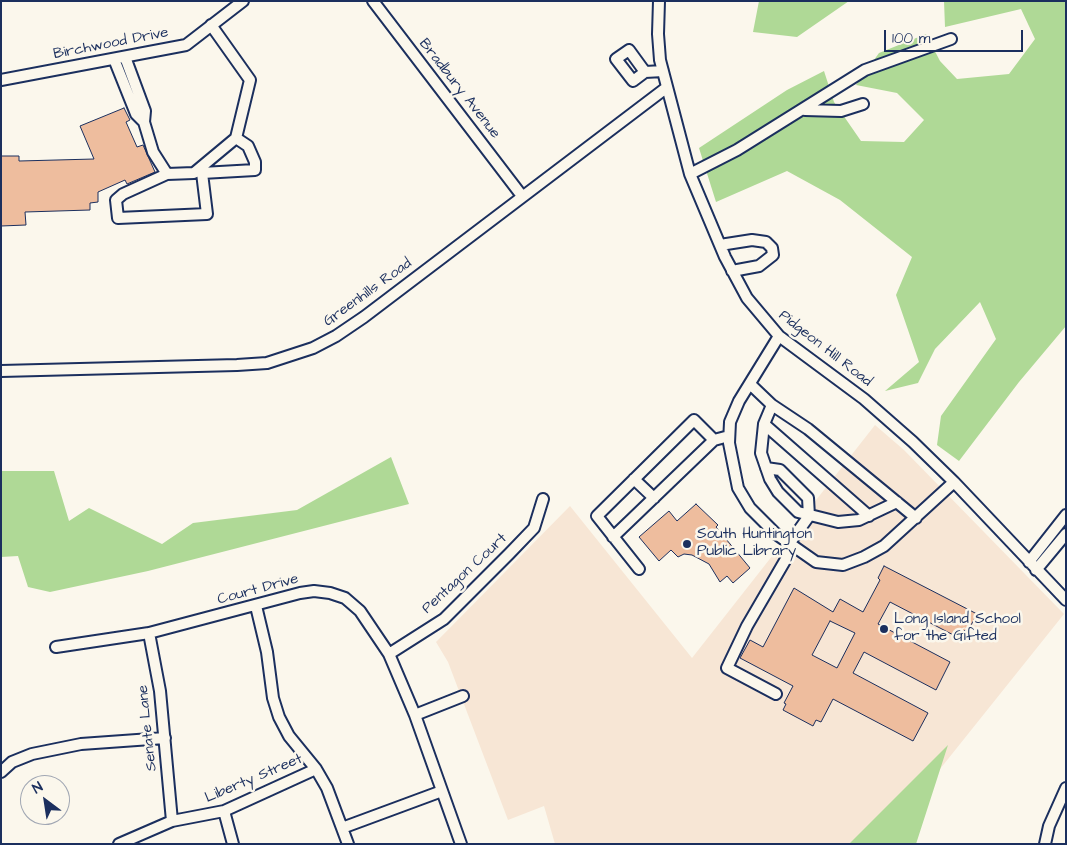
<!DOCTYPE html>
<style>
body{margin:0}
#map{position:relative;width:1067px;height:845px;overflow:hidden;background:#fbf7ec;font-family:"Architects Daughter",sans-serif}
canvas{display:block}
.frame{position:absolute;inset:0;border:2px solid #1b2f5e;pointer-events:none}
.north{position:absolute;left:20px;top:775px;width:50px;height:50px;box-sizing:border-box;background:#fbf7ec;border:1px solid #a1a7b3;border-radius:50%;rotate:329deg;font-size:14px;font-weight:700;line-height:20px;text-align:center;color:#1b2f5e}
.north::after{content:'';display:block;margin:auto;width:18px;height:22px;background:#1b2f5e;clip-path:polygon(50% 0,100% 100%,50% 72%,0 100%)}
.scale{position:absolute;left:884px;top:30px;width:139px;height:22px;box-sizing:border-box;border:2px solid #1b2f5e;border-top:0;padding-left:6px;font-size:15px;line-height:18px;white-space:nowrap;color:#1b2f5e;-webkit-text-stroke:4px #fbf7ec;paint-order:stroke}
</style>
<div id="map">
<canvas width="1067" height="845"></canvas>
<div class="frame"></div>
<div class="north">N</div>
<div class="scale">100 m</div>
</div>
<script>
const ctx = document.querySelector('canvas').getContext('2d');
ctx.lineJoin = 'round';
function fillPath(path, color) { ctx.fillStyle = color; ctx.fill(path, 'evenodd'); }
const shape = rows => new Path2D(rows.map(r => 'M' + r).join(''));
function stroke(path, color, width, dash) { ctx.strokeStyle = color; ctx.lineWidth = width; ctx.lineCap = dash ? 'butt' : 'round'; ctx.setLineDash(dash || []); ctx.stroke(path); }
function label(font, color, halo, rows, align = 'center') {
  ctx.font = font + ' "Architects Daughter",sans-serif'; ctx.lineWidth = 5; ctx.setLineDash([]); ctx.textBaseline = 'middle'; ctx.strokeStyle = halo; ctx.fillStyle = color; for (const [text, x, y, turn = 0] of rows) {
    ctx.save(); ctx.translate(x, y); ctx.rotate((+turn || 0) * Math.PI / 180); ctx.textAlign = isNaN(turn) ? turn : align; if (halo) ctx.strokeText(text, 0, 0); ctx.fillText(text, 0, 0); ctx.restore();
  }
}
fillPath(shape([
 [875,425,904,450,1064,614,880,844,555,844,544,806,508,820,448,662,436,642,570,506,692,658]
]), '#f7e6d5');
fillPath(shape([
 [759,1,849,1,797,37,753,32],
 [944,1,1066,1,1066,326,1019,382,959,461,937,445,941,416,996,339,980,302,935,349,918,383,885,391,919,362,896,295,912,257,840,200,787,171,716,202,699,148,787,90,824,71,834,102,861,141,904,142,924,120,897,93,856,85,879,53,926,34,940,61,957,79,1009,74,1035,39,1021,9,945,27],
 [391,457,409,504,148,571,50,592,28,587,18,556,1,557,1,471,54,471,69,521,89,508,162,544,193,523,297,510],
 [948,745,916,844,849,844]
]), '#afd996');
const building = shape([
 [124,108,130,120,126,122,137,147,143,145,155,172,127,184,125,180,98,192,98,202,90,203,90,210,25,212,26,225,1,226,1,156,19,156,19,161,94,159,80,126,124,108],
 [696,504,718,525,716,527,750,568,733,583,727,576,720,582,709,564,692,555,684,554,678,557,671,550,659,561,639,537,669,511,677,521,696,504],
 [884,566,977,614,963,640,890,602,878,624,950,662,936,690,864,652,853,673,928,713,913,741,833,699,821,722,816,720,813,726,783,710,786,704,784,703,793,686,740,658,750,640,763,647,794,588,833,612,840,599,863,612,880,580,878,578,884,566],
 [830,621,855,633,837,668,812,655,830,621]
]);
fillPath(building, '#eebd9e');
stroke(building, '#1b2f5e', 1);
const minor = shape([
 [373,1,522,196],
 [659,1,658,34,660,60,690,174,725,257,747,298,779,336,864,399,913,442,954,482,1066,600],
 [125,57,145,111,144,122],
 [114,59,136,114,144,122,153,152,167,174,123,194,116,200,118,218,207,214,202,173,255,170,255,162,248,146,236,138],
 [645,72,629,50,616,59,633,81,645,72,663,71],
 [1,80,186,45,243,1],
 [805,110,841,111,863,104],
 [167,174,194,173,236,138,250,80,211,25],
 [690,174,737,150,865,70,951,39],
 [720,245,752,240,766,242,772,248,773,255,759,266,732,271],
 [779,336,739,401,730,422,729,443,738,488,750,508,776,534,816,562,843,565,864,557,884,546,954,482],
 [1,371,237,365,267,363,313,348,336,336,364,317,666,88],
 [750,384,772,405,808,429,916,518],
 [772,405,764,424,761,453,770,479,778,492,798,512,838,522,859,520,897,502],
 [764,424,869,516],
 [766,468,780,470,808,498,809,516,789,544,786,559,747,626,727,668,776,694],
 [634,479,654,498],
 [613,537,714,440],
 [1029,562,1066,515],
 [639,569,597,516,694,420,714,440,729,436],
 [1036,570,1066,534],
 [256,606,267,652,273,698,279,717,289,736,316,769,327,788,348,844],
 [149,633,160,691,172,821],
 [56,647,149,633,300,593,314,591,330,593,345,598,360,611,389,654,415,715,461,844],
 [389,654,444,619,509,554,534,528,543,499],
 [415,715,463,696],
 [1,772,12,762,32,754,81,744,165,738],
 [224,811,233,844],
 [342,828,442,791],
 [119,844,172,821,224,811,316,769],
 [1045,844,1049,826,1066,788]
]);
stroke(minor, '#1b2f5e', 14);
stroke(minor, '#fbf7ec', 10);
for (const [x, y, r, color] of [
 [687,544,5,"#1b2f5e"],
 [884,629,5,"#1b2f5e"]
]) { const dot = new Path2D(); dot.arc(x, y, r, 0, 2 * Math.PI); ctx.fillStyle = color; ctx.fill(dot); stroke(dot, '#fbf7ec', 2); }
label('15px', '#1b2f5e', '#fbf7ec', [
 ["Birchwood Drive",111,44,-11],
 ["Bradbury Avenue",459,89,52],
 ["Greenhills Road",368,293,-36],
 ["Pidgeon Hill Road",825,349,38],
 ["Pentagon Court",465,574,-43],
 ["Court Drive",258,590,-15],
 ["Senate Lane",148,728,-96],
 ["Liberty Street",254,779,-23]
]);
label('15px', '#1b2f5e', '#fbf7ec', [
 ["South Huntington",697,535],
 ["Public Library",697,552],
 ["Long Island School",894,620],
 ["for the Gifted",894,637]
], 'left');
</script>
